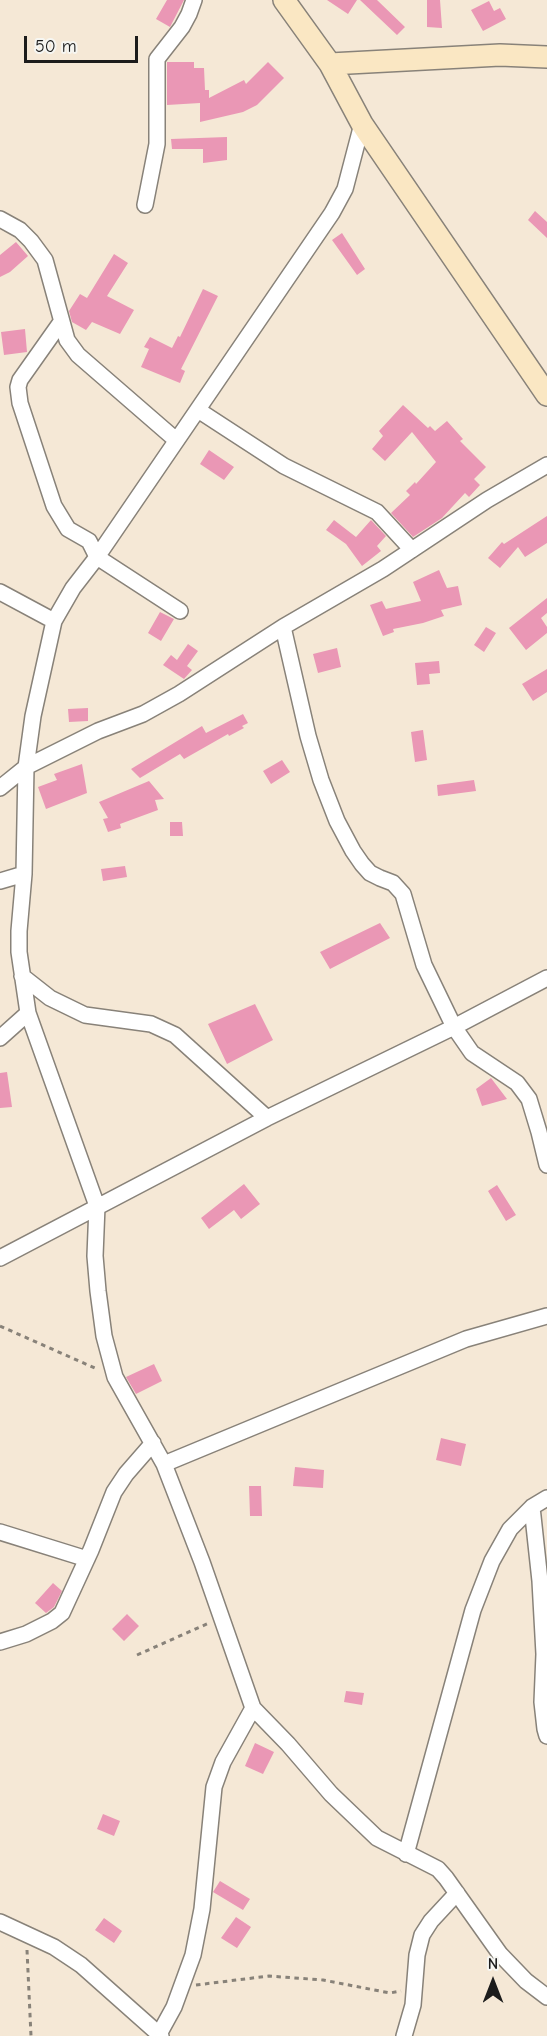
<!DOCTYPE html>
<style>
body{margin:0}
#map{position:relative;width:547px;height:2036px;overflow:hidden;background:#f5e8d6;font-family:"Comic Neue",sans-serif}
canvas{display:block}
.north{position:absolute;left:463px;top:1952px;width:60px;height:60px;-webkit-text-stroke:4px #f6f6f2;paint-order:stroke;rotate:0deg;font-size:16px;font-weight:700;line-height:24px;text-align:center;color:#1c1c1c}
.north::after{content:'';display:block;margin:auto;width:21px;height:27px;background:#1c1c1c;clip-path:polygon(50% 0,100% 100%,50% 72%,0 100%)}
.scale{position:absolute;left:24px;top:36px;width:114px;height:27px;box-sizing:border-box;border:3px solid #1c1c1c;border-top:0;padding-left:8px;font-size:18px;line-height:21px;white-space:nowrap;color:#1c1c1c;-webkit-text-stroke:4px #f6f6f2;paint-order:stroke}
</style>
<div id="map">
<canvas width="547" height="2036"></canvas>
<div class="north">N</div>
<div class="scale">50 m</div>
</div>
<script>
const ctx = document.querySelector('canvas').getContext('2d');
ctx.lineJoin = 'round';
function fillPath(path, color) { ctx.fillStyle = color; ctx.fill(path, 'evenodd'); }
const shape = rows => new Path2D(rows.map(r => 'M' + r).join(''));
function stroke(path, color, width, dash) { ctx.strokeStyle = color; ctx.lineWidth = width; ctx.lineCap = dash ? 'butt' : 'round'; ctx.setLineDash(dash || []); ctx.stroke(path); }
fillPath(shape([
 [167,0,184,0,170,27,156,19],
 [327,0,357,0,348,14],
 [360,0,377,0,405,27,397,35],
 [427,0,440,0,442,28,427,27],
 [489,1,494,11,500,8,506,19,483,31,471,10],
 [167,62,194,62,194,68,204,68,205,90,209,90,209,98,244,80,246,84,268,62,284,78,257,105,243,112,200,122,200,103,167,105],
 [227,137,227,160,203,163,203,149,172,149,171,139],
 [535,211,547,222,547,238,528,220],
 [342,233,365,269,357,275,332,240],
 [16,242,28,256,10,272,0,277,0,255],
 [114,254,128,263,107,296,134,310,120,334,92,322,86,330,72,322,69,311,80,294,87,298],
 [203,289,218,296,181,369,185,371,180,383,141,367,149,349,144,347,150,337,172,348,178,336,180,337],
 [25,329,27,352,4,355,1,332],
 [403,405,428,428,430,426,435,431,447,421,463,439,460,441,486,467,474,479,480,485,469,497,465,493,442,518,413,537,391,513,410,495,406,491,415,482,416,484,436,462,412,432,385,461,372,449,383,436,379,431],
 [209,450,234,467,224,480,200,464],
 [547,516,547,543,525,557,518,547,500,568,488,558,502,542,504,544],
 [334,520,356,537,371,520,386,536,377,546,381,551,362,566,346,544,326,530],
 [439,570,447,588,458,586,462,605,441,610,444,616,423,623,393,629,394,632,383,636,370,605,382,601,386,609,421,601,413,582],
 [547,598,547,613,541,618,547,627,547,633,526,650,509,628],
 [160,612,174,619,161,641,148,633],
 [486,627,496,633,484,652,474,645],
 [188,644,198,651,187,666,192,670,184,679,163,665,171,655,177,660],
 [337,648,341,667,318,673,313,654],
 [439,661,440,673,429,674,430,684,417,685,415,663],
 [547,669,547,692,533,701,522,684],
 [88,708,88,721,69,722,68,709],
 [243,714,248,723,242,726,244,728,229,736,228,734,184,759,180,754,140,778,131,769,202,726,206,733],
 [423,730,427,760,415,762,411,732],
 [282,760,290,772,271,784,263,771],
 [82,764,87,793,46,809,38,787,57,780,54,774],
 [474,780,476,791,438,796,437,785],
 [149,781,164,799,155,800,158,810,120,824,121,828,108,832,103,819,108,818,99,802],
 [170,822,182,822,183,836,170,836],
 [125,866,127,877,103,881,101,869],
 [380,923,390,938,330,969,320,952],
 [255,1004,273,1040,227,1064,208,1024],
 [7,1072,12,1107,0,1108,0,1073],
 [491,1078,507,1099,482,1106,476,1089],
 [244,1184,260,1204,241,1219,234,1210,209,1229,201,1218],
 [497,1185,516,1215,506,1221,488,1191],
 [154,1364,162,1381,136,1394,126,1377],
 [441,1438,466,1444,461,1466,436,1460],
 [295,1467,324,1470,323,1488,293,1486],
 [249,1486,261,1486,262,1516,250,1516],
 [53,1583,62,1591,54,1607,46,1613,35,1603],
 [127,1614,139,1626,124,1641,112,1629],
 [346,1691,364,1693,362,1705,344,1702],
 [255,1743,274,1752,263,1774,245,1766],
 [103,1814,120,1821,114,1836,97,1829],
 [220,1881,250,1899,243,1910,213,1892],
 [236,1917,251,1927,237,1948,221,1938],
 [104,1918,122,1931,114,1943,95,1930]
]), '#ea97b5');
const street = shape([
 [362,124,345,189,332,213,97,557,73,588,54,621,33,716,26,767,24,874,19,931,19,952,28,1013,97,1206,95,1256,98,1291,104,1336,115,1377,164,1464,202,1562,253,1708,288,1744,331,1794,377,1838,438,1869,446,1878,500,1954,526,1981,547,1997],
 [145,205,157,144,157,59,182,27,189,14,194,0],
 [0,219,20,230,31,241,45,260,67,340,78,355,176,440],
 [61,322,20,380,18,387,20,403,54,506,68,529,89,541,97,557,180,611],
 [198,410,284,466,377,512,412,550],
 [0,592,54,621],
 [283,627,308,736,321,780,337,821,353,851,362,864,370,873,380,878,393,883,403,894,424,965,454,1027,472,1053,517,1083,529,1099,539,1132,547,1165],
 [0,788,26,767,98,731,143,714,179,694,283,627,383,569,487,500,547,465],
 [0,881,24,874],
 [22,976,50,998,85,1015,151,1024,175,1035,267,1118],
 [0,1038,28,1013],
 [0,1258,267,1118,454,1027,547,978],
 [164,1464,466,1339,547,1316],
 [532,1507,540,1581,544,1654,542,1702,545,1729,547,1736],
 [0,1532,87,1559],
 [0,1642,26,1634,52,1621,62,1613,91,1550,114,1492,126,1474,153,1443],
 [406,1854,473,1610,492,1561,510,1529,532,1507,547,1498],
 [0,1922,54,1947,81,1965,161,2036],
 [158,2036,174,2007,193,1955,202,1909,214,1787,223,1762,253,1708],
 [404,2036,413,2005,417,1955,422,1935,431,1921,457,1893]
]);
const secondary = shape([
 [284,0,330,64,362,124,547,395],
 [330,64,500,55,547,57]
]);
stroke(street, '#888279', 18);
stroke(secondary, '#888279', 24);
stroke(shape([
 [0,1326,97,1369],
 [137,1655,209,1623],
 [27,1950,31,2036],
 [196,1985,269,1976,323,1980,390,1993,401,1991]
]), '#888279', 3, [4.5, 4.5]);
stroke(street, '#fff', 15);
stroke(secondary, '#fae7c3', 21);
</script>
